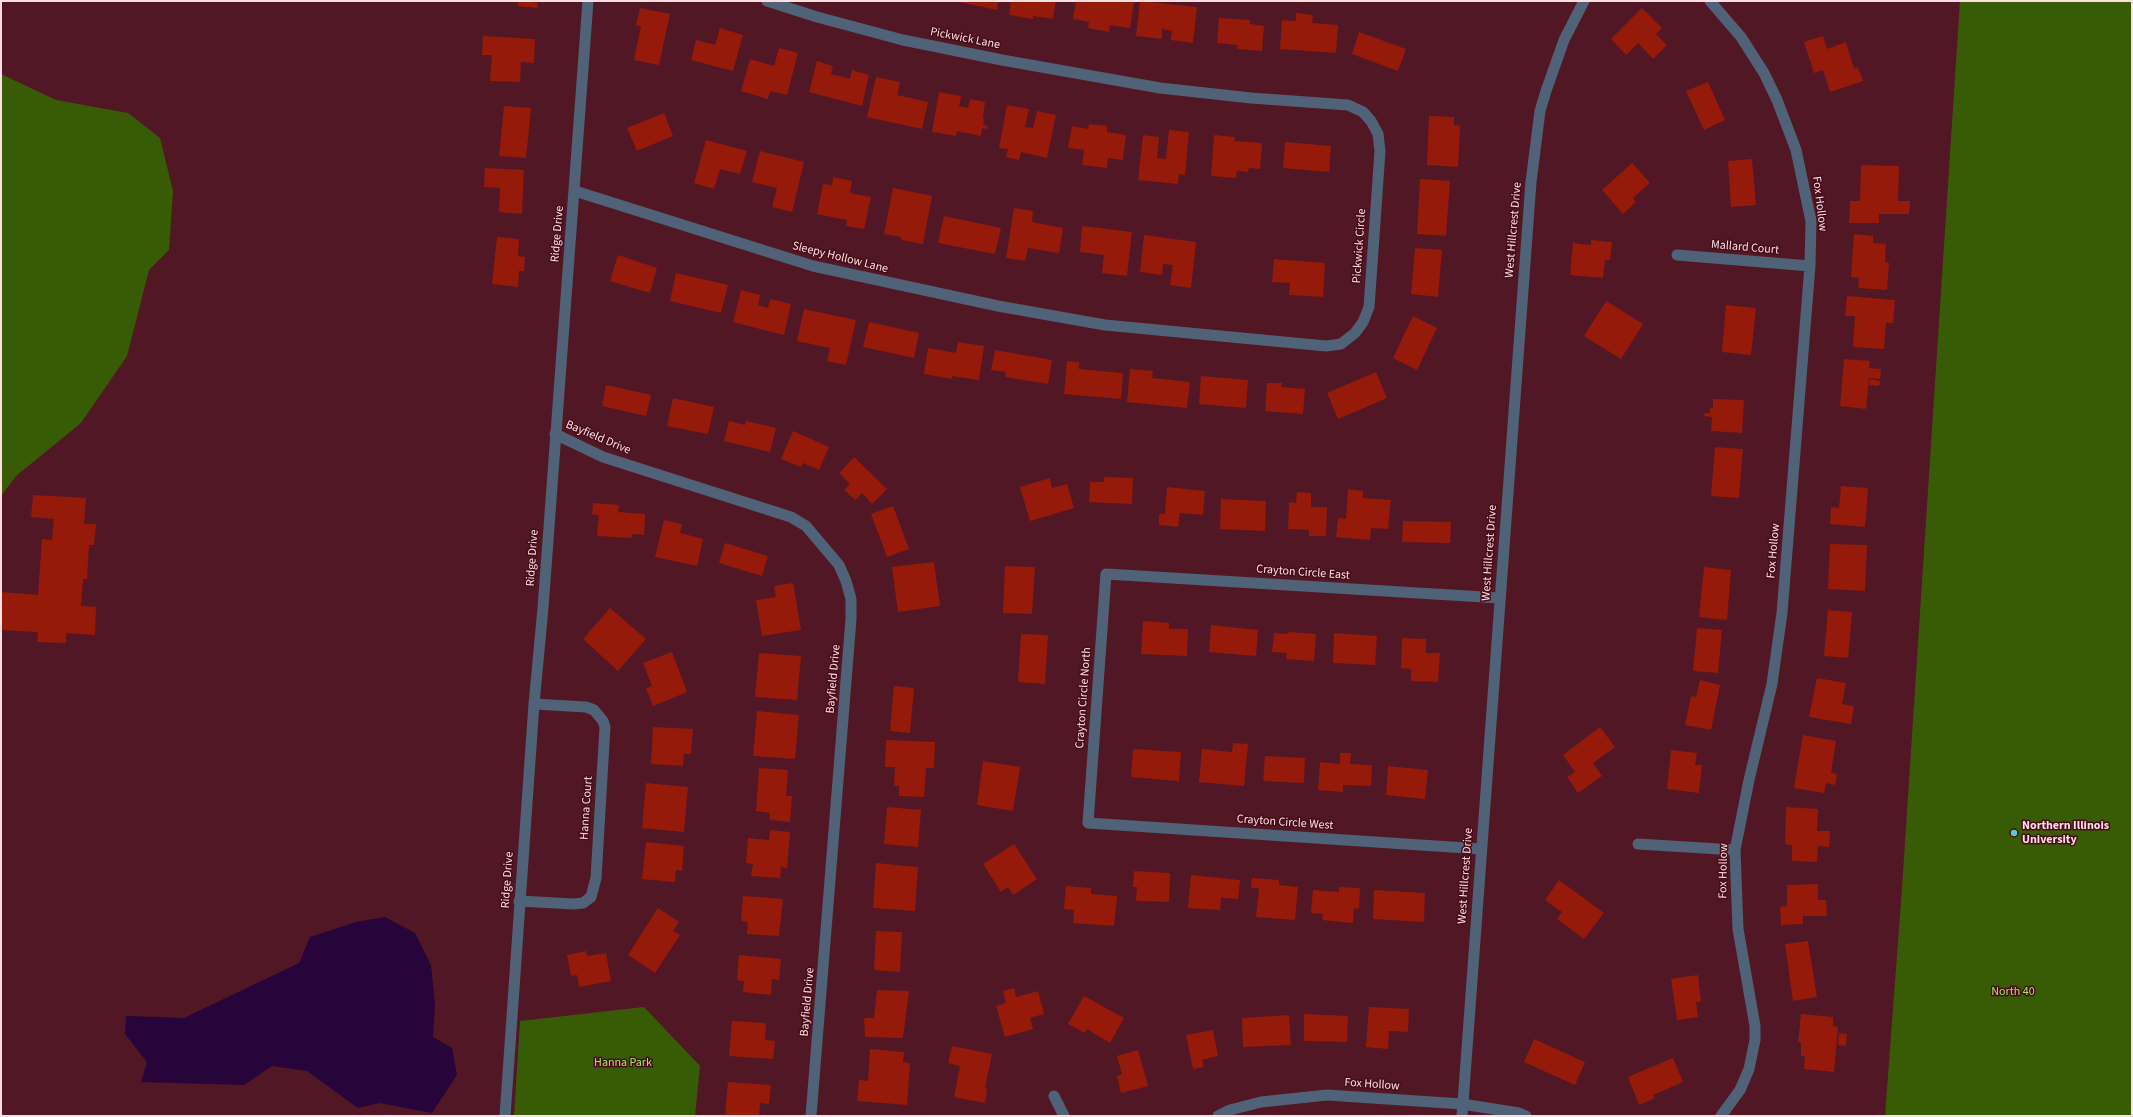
<!DOCTYPE html>
<style>
body{margin:0}
#map{position:relative;width:2133px;height:1117px;overflow:hidden;background:#521724;font-family:"Source Sans 3",sans-serif}
canvas{display:block}
.frame{position:absolute;inset:0;border:2px solid #fedee1;pointer-events:none}
</style>
<div id="map">
<canvas width="2133" height="1117"></canvas>
<div class="frame"></div>
</div>
<script>
const ctx = document.querySelector('canvas').getContext('2d');
ctx.lineJoin = 'round';
function fillPath(path, color) { ctx.fillStyle = color; ctx.fill(path, 'evenodd'); }
const shape = rows => new Path2D(rows.map(r => 'M' + r).join(''));
function stroke(path, color, width, dash) { ctx.strokeStyle = color; ctx.lineWidth = width; ctx.lineCap = dash ? 'butt' : 'round'; ctx.setLineDash(dash || []); ctx.stroke(path); }
function label(font, color, halo, rows, align = 'center') {
  ctx.font = font + ' "Source Sans 3",sans-serif'; ctx.lineWidth = 3; ctx.setLineDash([]); ctx.textBaseline = 'middle'; ctx.strokeStyle = halo; ctx.fillStyle = color; for (const [text, x, y, turn = 0] of rows) {
    ctx.save(); ctx.translate(x, y); ctx.rotate((+turn || 0) * Math.PI / 180); ctx.textAlign = isNaN(turn) ? turn : align; if (halo) ctx.strokeText(text, 0, 0); ctx.fillText(text, 0, 0); ctx.restore();
  }
}
fillPath(shape([
 [1960,1,2132,1,2132,1116,1885,1116,1902,888],
 [1,74,56,100,128,113,160,138,173,191,169,250,149,270,127,356,81,423,16,476,1,496],
 [644,1007,700,1066,695,1116,514,1116,520,1021]
]), '#385c06');
fillPath(shape([
 [385,917,415,933,431,965,435,1004,433,1037,452,1048,457,1075,432,1113,379,1103,358,1108,307,1071,272,1066,244,1085,141,1082,147,1062,125,1034,126,1016,184,1018,299,963,310,937,356,922]
]), '#270439');
fillPath(shape([
 [518,1,538,1,537,8,518,6],
 [954,1,998,1,997,10],
 [1011,1,1056,1,1053,19,1033,16,1033,19,1009,15],
 [1076,1,1134,2,1130,28,1110,25,1109,32,1088,28,1089,22,1073,19],
 [1140,1,1197,7,1193,43,1171,40,1172,31,1162,29,1162,39,1136,36],
 [640,8,670,14,659,65,634,60,641,26,636,25],
 [1642,8,1662,28,1656,34,1667,45,1653,59,1638,43,1626,55,1611,39],
 [1296,13,1313,15,1312,23,1338,25,1336,53,1280,49,1282,20,1296,21],
 [1219,18,1250,20,1250,24,1264,26,1262,51,1237,49,1238,45,1217,43],
 [720,28,743,35,733,71,691,60,696,40,715,45],
 [1359,32,1406,49,1398,71,1352,54],
 [483,36,535,39,534,63,521,62,520,82,490,81,492,55,482,55],
 [1823,36,1827,49,1846,42,1854,69,1858,67,1863,81,1830,92,1823,70,1814,73,1804,42],
 [779,48,798,53,787,95,770,91,768,99,741,91,750,59,774,66],
 [817,61,833,66,831,74,850,79,852,70,869,75,862,106,809,92],
 [876,77,900,82,897,95,928,102,922,129,867,117],
 [1708,82,1725,120,1704,130,1686,91],
 [939,92,961,96,959,106,968,108,970,99,985,102,983,118,984,118,983,125,988,126,987,129,982,128,981,136,957,131,956,136,932,132],
 [1007,105,1029,109,1025,127,1033,128,1037,111,1056,115,1047,158,1021,152,1019,160,1006,157,1008,149,999,148],
 [504,106,531,108,526,158,499,156],
 [664,113,673,136,637,151,627,128],
 [1429,116,1454,117,1454,125,1460,126,1458,167,1427,165],
 [1089,124,1107,126,1107,132,1126,135,1123,160,1108,158,1107,168,1082,165,1084,150,1068,148,1072,126,1088,129],
 [1169,130,1189,132,1185,175,1179,174,1178,184,1138,180,1143,135,1159,137,1157,158,1166,159],
 [1214,135,1235,137,1234,141,1262,143,1260,169,1249,168,1248,172,1237,171,1236,178,1211,176],
 [706,140,747,151,740,174,720,169,714,189,694,183],
 [1285,142,1331,146,1329,172,1283,168],
 [760,151,804,162,792,212,772,207,777,188,752,182],
 [1752,159,1756,205,1731,207,1728,161],
 [1632,163,1650,183,1633,198,1636,202,1623,214,1602,190],
 [1861,165,1899,166,1898,201,1910,201,1909,214,1879,214,1879,223,1849,223,1850,201,1860,201],
 [485,168,524,170,522,214,499,212,500,188,484,187],
 [833,177,852,181,850,193,871,197,864,229,846,226,847,220,817,214,823,184,832,185],
 [1420,179,1450,181,1446,236,1417,234],
 [893,188,932,196,923,244,901,240,901,237,884,234],
 [1014,208,1033,211,1032,222,1063,228,1059,253,1028,248,1025,261,1006,258],
 [944,216,1001,228,995,254,938,243],
 [1082,226,1132,232,1127,276,1102,273,1104,255,1080,252],
 [1854,234,1873,236,1873,243,1886,244,1885,262,1889,263,1887,290,1858,288,1859,278,1851,277],
 [1144,235,1196,242,1191,288,1170,285,1173,265,1163,264,1162,275,1140,272],
 [497,237,519,239,518,256,525,257,524,271,519,271,518,287,492,284],
 [1591,240,1612,242,1610,260,1605,260,1603,278,1570,275,1573,243,1591,245],
 [1415,248,1442,250,1438,297,1411,294],
 [618,255,657,268,650,293,610,281],
 [1274,259,1325,263,1323,297,1289,295,1290,283,1272,282],
 [676,273,728,285,721,313,670,301],
 [741,290,760,295,758,305,768,308,770,299,791,304,784,335,733,322],
 [1847,296,1895,300,1893,323,1886,323,1884,349,1853,347,1855,316,1845,316],
 [1606,301,1643,324,1621,359,1584,336],
 [1726,305,1756,308,1751,355,1722,352],
 [804,309,856,320,846,365,827,361,830,348,797,341],
 [1413,316,1437,328,1417,370,1393,358],
 [869,322,919,333,914,358,863,347],
 [958,342,984,346,979,380,952,376,952,379,924,374,928,348,956,353],
 [995,350,1052,360,1048,384,1005,377,1006,372,991,370],
 [1844,359,1870,361,1869,368,1881,369,1880,379,1869,378,1866,409,1840,406],
 [1067,361,1079,362,1079,369,1123,373,1121,399,1064,394],
 [1130,369,1153,371,1152,378,1190,382,1187,408,1127,402],
 [1376,372,1387,398,1338,419,1327,393],
 [1201,376,1248,380,1246,408,1199,404],
 [1870,379,1880,381,1879,386,1869,385],
 [1267,383,1282,383,1281,387,1305,389,1303,414,1265,411],
 [606,385,651,395,646,416,602,406],
 [673,398,714,407,708,434,667,426],
 [1713,399,1744,400,1742,433,1711,431,1712,417,1704,416,1705,413,1710,413,1710,408,1713,408],
 [729,421,745,425,746,421,776,428,770,452,724,441],
 [793,431,829,447,819,470,803,463,801,467,781,459],
 [1715,447,1743,449,1739,498,1711,496],
 [854,457,887,489,872,504,862,493,855,500,844,490,850,484,839,473],
 [1104,477,1133,478,1132,504,1089,502,1090,482,1104,482],
 [1050,478,1052,488,1067,484,1074,508,1030,521,1020,487],
 [1841,486,1868,488,1865,527,1830,524,1831,507,1839,508],
 [1167,487,1205,491,1203,515,1180,513,1178,527,1159,525,1159,514,1165,514],
 [1348,489,1363,491,1363,498,1391,500,1388,529,1371,528,1370,540,1336,537,1338,518,1346,519],
 [1297,492,1311,493,1311,507,1327,507,1326,536,1309,536,1309,530,1288,529,1289,502,1296,503],
 [33,495,86,498,84,524,96,524,94,545,89,545,87,579,83,579,81,606,96,607,95,635,66,633,66,643,37,642,38,632,1,630,1,592,38,595,42,539,52,540,54,519,31,517],
 [1221,499,1266,501,1265,531,1220,529],
 [593,503,619,505,618,512,645,514,644,535,632,534,632,538,597,536,599,515,592,514],
 [893,506,909,549,887,557,871,514],
 [664,520,682,524,680,533,703,539,697,566,655,557],
 [1403,521,1451,522,1450,543,1402,542],
 [725,543,768,556,762,576,719,563],
 [1830,544,1867,545,1865,591,1828,589],
 [934,562,940,606,898,612,892,567],
 [1005,566,1035,567,1032,614,1003,613],
 [1704,567,1731,570,1727,620,1699,617],
 [793,583,801,630,762,636,756,600,776,597,774,586],
 [610,608,646,639,618,671,583,639],
 [1828,610,1852,612,1848,658,1824,656],
 [1143,621,1169,623,1169,629,1188,629,1187,656,1141,654],
 [1211,625,1258,630,1256,656,1209,652],
 [1697,628,1722,630,1718,673,1693,671],
 [1288,632,1316,634,1314,661,1286,659,1287,653,1272,652,1274,633,1288,634],
 [1334,633,1377,636,1375,665,1333,663],
 [1021,634,1048,635,1045,684,1018,682],
 [1402,638,1426,639,1426,653,1440,653,1438,682,1411,681,1411,669,1401,668],
 [672,652,687,692,653,706,646,688,652,686,643,663],
 [759,653,801,656,797,700,755,697],
 [1817,678,1846,683,1842,704,1854,706,1851,724,1809,717],
 [1700,680,1720,685,1711,730,1685,725,1691,696,1696,697],
 [894,686,914,688,910,733,890,731],
 [757,711,799,715,795,759,753,756],
 [653,727,693,729,691,754,684,754,683,766,651,764],
 [1600,727,1615,747,1593,763,1602,776,1578,793,1567,777,1575,772,1563,755],
 [1803,735,1836,741,1831,773,1837,774,1835,785,1826,783,1824,793,1794,788],
 [886,740,935,742,934,768,926,768,924,797,899,796,899,786,894,786,895,767,885,767],
 [1233,743,1248,744,1244,786,1199,782,1202,749,1232,752],
 [1133,749,1181,752,1179,781,1131,777],
 [1671,750,1697,753,1695,765,1702,765,1699,793,1667,789],
 [1340,753,1351,753,1350,764,1372,765,1371,786,1343,785,1343,792,1318,790,1320,762,1340,764],
 [1265,756,1305,758,1304,783,1263,781],
 [983,761,1020,767,1013,811,977,805],
 [1388,766,1428,770,1425,799,1386,795],
 [759,768,788,770,786,796,792,796,790,822,770,820,770,813,756,811],
 [646,783,688,787,684,832,642,828],
 [887,807,921,810,918,847,884,844],
 [1786,807,1818,809,1817,831,1830,831,1829,847,1818,846,1817,862,1792,861,1792,845,1785,844],
 [770,830,790,832,787,868,781,867,780,878,751,876,753,864,746,863,748,838,769,840],
 [646,842,684,846,682,871,676,870,675,882,642,879],
 [1014,844,1037,879,1013,895,1008,887,1001,892,983,864],
 [876,863,918,867,915,911,873,908],
 [1134,871,1170,873,1169,902,1136,901,1137,887,1133,887],
 [1191,875,1240,880,1238,899,1221,898,1220,910,1188,908],
 [1252,878,1279,880,1279,885,1298,887,1295,920,1256,917,1259,888,1251,888],
 [1559,880,1604,913,1584,939,1557,919,1562,912,1545,900],
 [1818,884,1818,900,1826,900,1827,916,1803,916,1803,924,1781,925,1780,907,1787,906,1787,885],
 [1066,886,1091,888,1091,894,1117,896,1114,926,1073,923,1074,910,1064,909],
 [1339,887,1360,888,1359,909,1354,908,1353,923,1322,920,1323,914,1311,913,1313,890,1339,892],
 [1374,890,1425,893,1424,922,1373,919],
 [743,896,783,899,779,936,747,934,748,922,741,921],
 [658,908,679,922,673,931,680,935,655,973,628,955],
 [876,931,902,932,900,972,874,970],
 [1808,941,1817,997,1793,1001,1785,944],
 [586,951,587,956,606,953,611,981,579,987,577,975,571,976,567,955],
 [739,955,781,959,779,980,772,979,771,995,743,992,744,981,737,980],
 [1698,975,1701,1001,1696,1002,1698,1017,1677,1020,1671,979],
 [1014,988,1016,997,1038,991,1044,1014,1030,1018,1033,1029,1005,1037,996,1006,1006,1003,1003,991],
 [877,990,909,991,903,1038,865,1037,864,1018,874,1018],
 [1084,996,1124,1018,1110,1043,1087,1029,1085,1033,1068,1024],
 [1369,1007,1409,1009,1408,1032,1389,1031,1388,1049,1366,1047],
 [1304,1014,1348,1016,1347,1042,1304,1041],
 [1801,1014,1833,1017,1833,1026,1838,1027,1834,1072,1804,1069,1805,1056,1801,1056,1801,1042,1798,1042],
 [1289,1015,1291,1045,1243,1047,1242,1018],
 [732,1021,766,1023,765,1040,775,1041,773,1059,729,1056],
 [1213,1030,1218,1056,1202,1060,1204,1067,1193,1069,1186,1035],
 [1839,1033,1847,1034,1846,1046,1838,1045],
 [1534,1039,1585,1062,1575,1085,1524,1062],
 [952,1046,992,1054,985,1088,987,1089,985,1103,954,1097,960,1066,948,1063],
 [870,1049,904,1052,903,1062,910,1063,907,1105,857,1101,859,1080,868,1081],
 [1138,1050,1148,1086,1121,1093,1117,1076,1122,1074,1117,1056],
 [1673,1058,1683,1082,1653,1095,1655,1098,1639,1105,1628,1077],
 [728,1082,771,1085,769,1104,760,1103,759,1116,725,1115]
]), '#951a09');
stroke(shape([
 [1710,1,1741,37,1764,73,1777,100,1796,150,1811,221,1810,266,1782,613,1772,684,1749,780,1735,850,1738,929,1755,1026,1755,1040,1749,1069,1740,1090,1721,1116],
 [575,191,813,266,998,306,1105,325,1326,346,1341,344,1355,333,1363,322,1369,307,1380,151,1378,134,1371,121,1363,112,1348,105,1251,98,1160,88,1002,60,903,40,817,17,767,1],
 [1677,255,1810,266],
 [555,434,603,457,791,517,806,526,839,565,846,581,851,599,851,619,811,1116],
 [1638,844,1735,850],
 [1481,849,1088,823,1106,574,1500,598],
 [519,901,574,904,583,903,591,897,596,878,605,727,603,721,594,710,586,707,534,704],
 [1054,1096,1064,1116],
 [1218,1116,1230,1110,1261,1102,1327,1095,1462,1104,1519,1113,1526,1116]
]), '#506277', 11);
stroke(shape([
 [505,1116,534,704,543,608,588,1],
 [1462,1116,1531,182,1540,111,1546,91,1564,40,1584,1]
]), '#506277', 11);
for (const [x, y, r, color] of [
 [2014,833,4,"#54cdc8"]
]) { const dot = new Path2D(); dot.arc(x, y, r, 0, 2 * Math.PI); ctx.fillStyle = color; ctx.fill(dot); stroke(dot, '#460c1a', 1.5); }
label('12px', '#fedee1', '#460c1a', [
 ["Pickwick Lane",965,39,11],
 ["Fox Hollow",1819,204,83],
 ["West Hillcrest Drive",1514,230,-85],
 ["Ridge Drive",558,234,-85],
 ["Pickwick Circle",1360,246,-86],
 ["Mallard Court",1745,248,5],
 ["Sleepy Hollow Lane",840,258,14],
 ["Bayfield Drive",598,438,23],
 ["Fox Hollow",1774,551,-85],
 ["West Hillcrest Drive",1490,553,-86],
 ["Ridge Drive",533,558,-86],
 ["Crayton Circle East",1303,573,4],
 ["Bayfield Drive",834,679,-85],
 ["Crayton Circle North",1084,698,-86],
 ["Hanna Court",587,808,-86],
 ["Crayton Circle West",1285,823,4],
 ["Fox Hollow",1724,871,-89],
 ["West Hillcrest Drive",1466,876,-86],
 ["Ridge Drive",508,880,-86],
 ["Bayfield Drive",808,1002,-85],
 ["Fox Hollow",1372,1085,4]
]);
label('bold 12px', '#fedee1', '#460c1a', [
 ["Northern Illinois",2022,826],
 ["University",2022,840]
], 'left');
label('12px', '#a4ea58', '#460c1a', [
 ["North 40",2013,992],
 ["Hanna Park",623,1063]
]);
</script>
